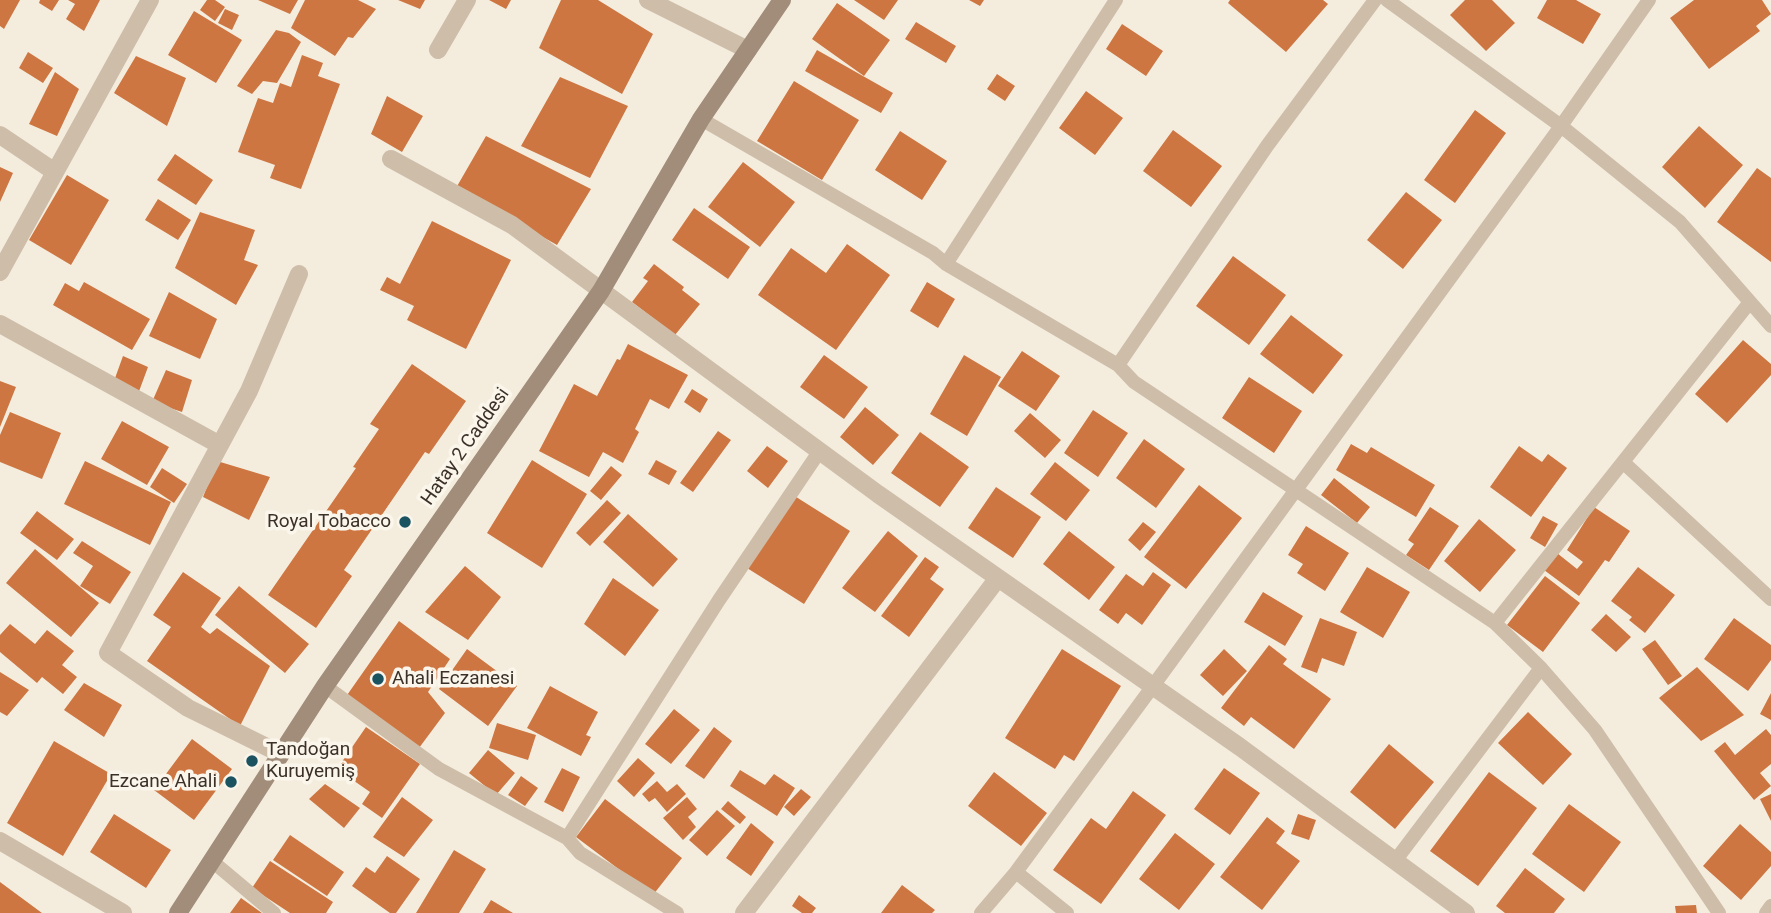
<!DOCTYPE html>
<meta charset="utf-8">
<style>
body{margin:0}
canvas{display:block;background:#f4edde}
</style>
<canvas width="1771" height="913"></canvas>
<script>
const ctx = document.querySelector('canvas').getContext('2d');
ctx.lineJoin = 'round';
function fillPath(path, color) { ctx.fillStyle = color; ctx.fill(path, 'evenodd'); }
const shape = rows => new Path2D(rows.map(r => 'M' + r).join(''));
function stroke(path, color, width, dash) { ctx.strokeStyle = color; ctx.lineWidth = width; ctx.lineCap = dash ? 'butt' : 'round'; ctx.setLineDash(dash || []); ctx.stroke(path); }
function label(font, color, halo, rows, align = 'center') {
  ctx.font = font + ' Roboto,sans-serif'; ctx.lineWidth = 7; ctx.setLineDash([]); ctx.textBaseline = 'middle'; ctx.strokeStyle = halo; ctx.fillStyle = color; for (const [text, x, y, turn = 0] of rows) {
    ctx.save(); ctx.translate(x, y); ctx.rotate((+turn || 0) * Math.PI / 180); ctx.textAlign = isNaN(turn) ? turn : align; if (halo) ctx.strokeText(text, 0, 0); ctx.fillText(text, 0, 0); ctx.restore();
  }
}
fillPath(shape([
 [0,0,20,0,4,29,0,26],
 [40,0,59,0,52,11,39,3],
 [68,0,100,0,84,31,66,19,75,4],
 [207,0,215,0,225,7,215,21,200,10],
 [258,0,298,0,290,14],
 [305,0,358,0,376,9,353,38,348,37,335,56,291,28],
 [398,0,425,0,420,9],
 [489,0,511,0,506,9],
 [561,0,598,0,653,34,622,94,539,48],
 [854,0,898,0,884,20],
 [969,0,984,0,980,6],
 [1230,0,1323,0,1328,4,1286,52,1228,3],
 [1465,0,1492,0,1515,23,1486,51,1450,15],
 [1547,0,1576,0,1601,14,1583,44,1537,18],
 [1694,0,1762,0,1771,14,1756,26,1760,31,1709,69,1670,18],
 [837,3,890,40,864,76,812,39],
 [225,9,239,15,232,30,218,23],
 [194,11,242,40,216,83,168,55],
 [916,22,956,46,946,63,905,39],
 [1122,24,1163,51,1146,76,1106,49],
 [276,30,289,33,301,42,277,83,263,81,252,94,237,86],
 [817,50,893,93,881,113,805,71],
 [28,52,53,68,43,83,19,68],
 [302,55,323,63,318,76,340,84,301,189,270,178,275,165,238,152,258,98,273,103,280,83,291,87],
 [136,56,186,78,167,126,114,93],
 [55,72,79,89,57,136,29,124],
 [997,74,1015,86,1005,101,987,89],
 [560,77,628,106,590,178,521,146],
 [794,81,859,120,822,180,757,141],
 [1086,91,1123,118,1095,155,1059,128],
 [387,96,423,116,402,152,371,134],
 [1475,110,1506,133,1455,203,1424,180],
 [1699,126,1743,165,1705,208,1662,167],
 [1173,130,1222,166,1191,207,1143,171],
 [900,131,947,161,922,200,875,170],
 [486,136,591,189,557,245,456,188],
 [175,154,213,180,196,205,157,180],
 [743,162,795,202,760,247,708,207],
 [0,167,13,173,0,202],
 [1757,168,1771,178,1771,262,1717,222],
 [67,175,109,200,71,265,29,240],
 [1406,192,1442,220,1403,269,1367,240],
 [158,199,191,220,178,240,145,220],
 [694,208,750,247,728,279,672,240],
 [200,212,255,230,244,260,258,265,236,305,175,268],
 [432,221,511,260,466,349,407,320,414,306,380,290,387,277,400,284],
 [847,244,890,275,836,350,758,295,791,248,826,273],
 [1233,256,1286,295,1249,345,1196,306],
 [654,264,684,287,682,290,700,304,675,335,632,302,648,281,643,278],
 [84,282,150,319,132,350,53,305,65,283,79,291],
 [927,282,955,299,938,328,910,311],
 [169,292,217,319,200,359,149,336],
 [1291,315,1343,355,1313,394,1260,354],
 [1743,340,1771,364,1771,375,1727,423,1695,394],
 [628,344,688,375,669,409,650,399,635,429,639,432,623,463,603,452,589,477,539,451,574,384,597,396,617,359,620,360],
 [1022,351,1060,376,1036,411,998,386],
 [824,355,868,387,844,419,800,387],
 [964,355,1001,377,967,436,930,414],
 [123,356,148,367,138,394,114,381],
 [412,364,466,401,429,454,425,452,344,570,352,576,316,628,268,595,356,468,353,467,379,429,370,424],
 [166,370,192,380,182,412,152,402],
 [1249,377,1302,411,1274,453,1222,418],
 [0,381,16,387,0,427],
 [692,389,708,399,700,413,684,402],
 [865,407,899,435,873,465,840,437],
 [1093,410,1128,433,1098,477,1064,453],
 [10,412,61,433,42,479,0,462,0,435],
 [1030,413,1061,440,1045,458,1014,431],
 [122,421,169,447,147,485,101,459],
 [718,431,731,440,693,492,680,483],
 [920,432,969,467,940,507,891,473],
 [1144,439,1185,469,1156,508,1116,478],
 [1351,444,1367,453,1371,447,1435,485,1416,517,1336,470],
 [767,446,788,461,768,488,747,471],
 [1519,446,1542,462,1548,454,1567,468,1531,517,1490,487],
 [532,460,587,494,542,568,487,533],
 [656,460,677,471,669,485,648,474],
 [85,461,171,502,150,545,64,504],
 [217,461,270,477,249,520,203,497],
 [1055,462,1090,490,1066,521,1030,494],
 [611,466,622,475,601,500,590,491],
 [162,468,187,484,174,503,150,487],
 [1334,478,1370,507,1357,523,1321,495],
 [1199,485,1242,518,1186,589,1144,557],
 [996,487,1041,517,1013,558,968,528],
 [793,495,850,531,804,604,747,568],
 [607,500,621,513,590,546,576,533],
 [1430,507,1459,526,1429,570,1406,555,1414,544,1408,540],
 [1594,507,1630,531,1609,562,1605,560,1579,596,1544,570,1557,553,1577,569,1583,562,1567,550],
 [37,511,74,539,57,560,20,533],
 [628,514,678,559,653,587,603,542],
 [1543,516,1558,524,1545,547,1530,538],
 [1479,519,1516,550,1480,592,1444,561],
 [1143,522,1156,532,1140,551,1128,540],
 [1306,526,1349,553,1325,591,1297,573,1303,564,1288,555],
 [888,531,918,556,875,612,842,588],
 [1069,531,1115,567,1089,600,1043,564],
 [82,541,131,572,110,604,80,586,93,566,73,553],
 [35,549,99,603,71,637,6,583],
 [925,557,939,567,930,579,944,589,909,637,881,616],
 [465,566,501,597,468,640,425,612],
 [1367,567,1410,592,1383,638,1340,612],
 [1638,567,1675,595,1645,633,1629,620,1632,617,1611,601],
 [183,572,221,598,201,627,210,634,217,628,270,666,240,726,147,661,171,627,153,615],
 [1153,572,1171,585,1142,625,1126,613,1118,624,1099,610,1126,574,1143,586],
 [1545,576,1580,603,1543,652,1507,625],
 [613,578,659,610,625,656,584,624],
 [239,586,309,644,285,673,215,615],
 [1263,592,1303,616,1285,646,1244,622],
 [1606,614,1631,637,1616,652,1591,630],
 [1320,618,1357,632,1344,666,1322,658,1317,673,1301,667],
 [1734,618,1771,645,1771,660,1748,691,1704,659],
 [399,621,450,659,428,692,445,713,419,748,345,698],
 [10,624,35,644,47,630,74,651,62,665,77,677,63,694,42,677,37,683,0,652,0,635],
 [1655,640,1682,676,1668,685,1642,649],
 [1269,645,1287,659,1283,664,1331,699,1294,749,1251,717,1244,726,1221,708],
 [467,649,517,686,488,726,439,689],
 [1062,649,1121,686,1074,761,1064,755,1055,769,1005,738],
 [1224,649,1247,671,1223,696,1200,675],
 [1697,667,1744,715,1701,741,1659,698],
 [0,672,29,690,7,716,0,712],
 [84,683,122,705,104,737,64,710],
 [550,686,598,712,586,735,591,737,581,756,527,728],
 [1771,693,1771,720,1760,714],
 [674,709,700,730,671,764,645,744],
 [1528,712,1572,754,1543,785,1498,743],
 [497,723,536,735,528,760,489,748],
 [366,727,420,764,382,818,362,804,370,792,337,769],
 [714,727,732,741,704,779,685,766],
 [1766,729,1771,735,1771,764,1760,773,1771,786,1754,800,1714,751,1725,742,1735,755],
 [192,739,232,769,194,820,154,790],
 [54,741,111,774,63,856,7,823],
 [1389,744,1434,782,1395,829,1350,792],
 [488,750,515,773,496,795,469,773],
 [638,758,655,773,634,797,617,781],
 [562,768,580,777,563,812,544,802],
 [1224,768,1260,793,1230,835,1194,809],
 [740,770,765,785,774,774,795,788,777,816,730,786],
 [994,772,1047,813,1021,846,968,806],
 [1489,772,1537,808,1478,886,1430,851],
 [521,776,538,788,525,806,508,795],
 [657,781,667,792,677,784,686,794,667,812,655,798,649,802,642,794],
 [325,784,360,808,344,828,309,799],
 [801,789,811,797,794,816,784,807],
 [1133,791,1166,815,1101,904,1053,870,1091,818,1106,829],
 [1771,794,1771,821,1760,799],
 [402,797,433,820,404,857,373,837],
 [687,797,697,809,688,817,696,827,683,840,663,818],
 [605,799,682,858,653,895,576,837],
 [728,801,746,817,740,824,721,809],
 [1569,804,1621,842,1584,892,1532,854],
 [717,810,735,826,707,856,689,840],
 [114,814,171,850,146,888,90,852],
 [1298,814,1316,820,1309,840,1291,834],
 [1267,817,1285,831,1276,843,1300,861,1262,910,1220,877],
 [751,823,774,842,751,876,726,858],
 [1740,824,1771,852,1771,866,1741,900,1703,866],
 [1175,833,1215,864,1179,910,1139,879],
 [290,835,344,872,327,896,273,860],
 [454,850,486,869,459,913,416,913],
 [387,856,420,879,396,913,390,913,352,886,366,867,375,873],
 [270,861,333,902,326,913,290,913,252,888],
 [1525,868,1565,899,1554,913,1505,913,1496,906],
 [0,882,42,913,0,913],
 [902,885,935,910,932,913,881,913],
 [799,895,816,908,812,913,802,913,792,906],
 [241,898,262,913,230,913],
 [491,900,513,913,483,913],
 [1696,905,1697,913,1676,913,1675,906]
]), '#ce7642');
stroke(shape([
 [1387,0,1561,126,1680,222,1771,326],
 [701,119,933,253,946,264,1118,365,1134,382,1495,623,1541,668,1595,730,1719,913],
 [946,264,1116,0],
 [1118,365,1267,146,1375,0],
 [1624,463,1771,599],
 [1495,623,1750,302],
 [325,686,439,769,567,838,580,853,677,913],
 [567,838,719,600,819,452],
 [212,861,274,913],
 [1395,861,1541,668],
 [1016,872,1067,913],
 [981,913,1016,872,1153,686,1561,126,1649,0],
 [1766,913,1771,906]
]), '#cebea9', 14);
stroke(shape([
 [648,0,748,50],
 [438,50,467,0],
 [0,135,55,172],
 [391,159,512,225,878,494,1240,747,1466,913],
 [0,272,150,0],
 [0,324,218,444],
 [281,754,188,708,108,653,249,391,299,274],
 [0,841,123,913],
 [744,913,998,578]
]), '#cebea9', 18);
stroke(shape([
 [178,913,325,686,601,291,701,119,782,0]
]), '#a28d7a', 18);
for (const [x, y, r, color] of [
 [405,522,7,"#1b5360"],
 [378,679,7,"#1b5360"],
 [252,761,7,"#1b5360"],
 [231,782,7,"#1b5360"]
]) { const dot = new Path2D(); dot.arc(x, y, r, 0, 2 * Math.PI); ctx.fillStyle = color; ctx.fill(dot); stroke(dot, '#fbf6eb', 2.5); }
label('19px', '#3b3129', '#fbf6eb', [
 ["Hatay 2 Caddesi",466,447,-55]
]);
label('19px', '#3b3129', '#fbf6eb', [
 ["Royal Tobacco",391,522],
 ["Ahali Eczanesi",392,679,"left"],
 ["Tandoğan",266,750,"left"],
 ["Kuruyemiş",266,772,"left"],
 ["Ezcane Ahali",217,782]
], 'right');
</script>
